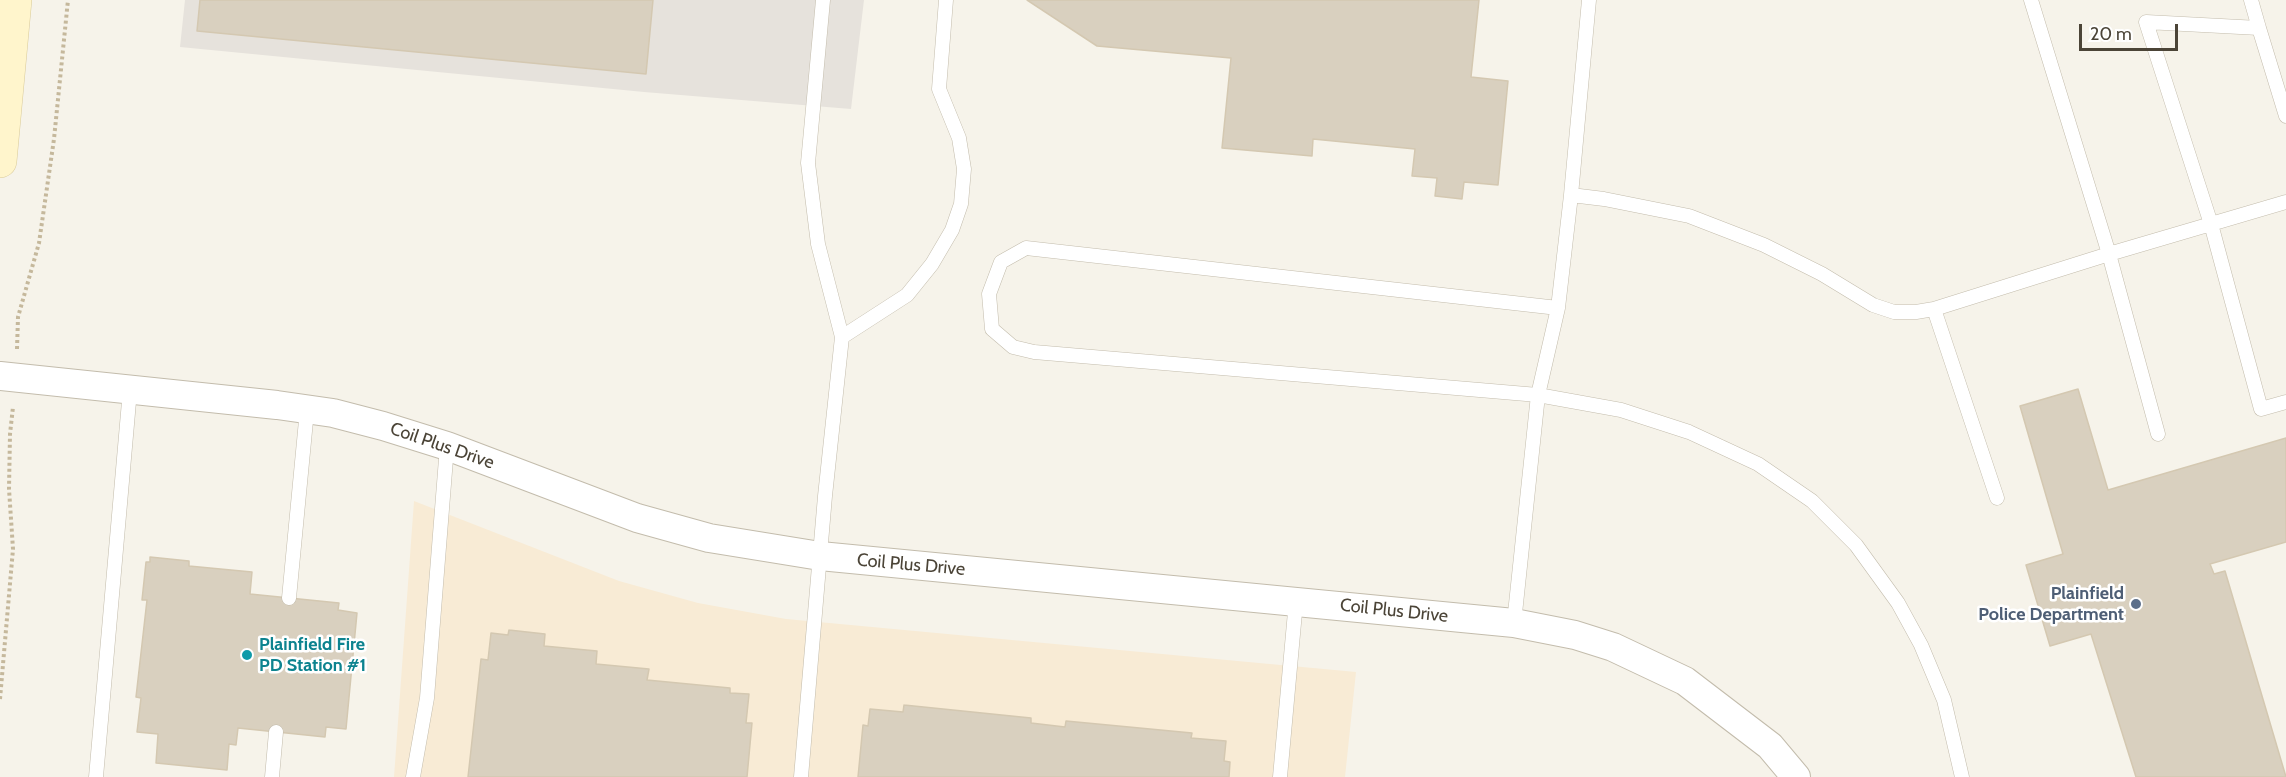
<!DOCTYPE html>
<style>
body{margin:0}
#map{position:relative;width:2286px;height:777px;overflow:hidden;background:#f6f3ea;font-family:Cabin,sans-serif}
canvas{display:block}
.scale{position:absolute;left:2079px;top:24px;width:99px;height:27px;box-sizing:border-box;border:3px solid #4b4437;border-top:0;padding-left:8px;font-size:18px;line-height:21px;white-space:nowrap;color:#4b4437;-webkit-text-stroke:4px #fff;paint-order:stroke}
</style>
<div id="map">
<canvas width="2286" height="777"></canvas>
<div class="scale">20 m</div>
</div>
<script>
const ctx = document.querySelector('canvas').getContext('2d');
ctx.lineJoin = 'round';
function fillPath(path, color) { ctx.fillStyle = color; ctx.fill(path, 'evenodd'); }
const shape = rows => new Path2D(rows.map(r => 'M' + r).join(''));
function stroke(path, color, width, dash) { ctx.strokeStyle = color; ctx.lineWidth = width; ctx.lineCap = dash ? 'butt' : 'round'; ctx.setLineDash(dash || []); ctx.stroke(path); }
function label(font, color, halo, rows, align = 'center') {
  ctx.font = font + ' Cabin,sans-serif'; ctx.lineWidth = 5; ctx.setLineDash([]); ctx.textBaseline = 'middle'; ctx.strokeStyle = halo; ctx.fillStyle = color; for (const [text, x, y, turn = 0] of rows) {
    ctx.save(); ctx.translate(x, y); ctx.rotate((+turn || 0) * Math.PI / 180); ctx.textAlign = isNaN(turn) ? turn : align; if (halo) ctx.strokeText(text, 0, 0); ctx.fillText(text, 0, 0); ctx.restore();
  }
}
fillPath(shape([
 [414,501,619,581,698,603,786,619,1356,672,1345,777,394,777]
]), '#f8ebd5');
fillPath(shape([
 [185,0,864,0,851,109,644,92,180,47]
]), '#e6e2dc');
const building = shape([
 [200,0,653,0,646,74,197,31,200,0],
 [1027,0,1479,0,1471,77,1508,81,1498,185,1464,182,1462,199,1435,196,1437,178,1412,176,1415,149,1313,139,1312,156,1222,148,1231,58,1097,46,1027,0],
 [2078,389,2108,490,2286,438,2286,542,2210,564,2214,574,2225,571,2286,777,2136,777,2091,634,2050,646,2026,565,2063,554,2020,406,2078,389],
 [150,557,189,561,189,566,252,572,250,594,339,603,338,610,357,613,346,729,326,727,325,737,238,728,236,745,229,744,227,770,156,763,158,734,137,732,141,698,136,697,147,600,142,600,146,562,150,562,150,557],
 [509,630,545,634,544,646,597,651,596,664,649,669,647,680,730,688,730,693,749,694,746,723,752,723,747,777,468,777,481,659,488,660,491,633,508,635,509,630],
 [904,705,1031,718,1031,723,1065,727,1066,721,1192,733,1191,738,1226,741,1224,761,1230,762,1229,777,858,777,863,725,868,726,870,709,903,712,904,705]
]);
fillPath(building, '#d9d0bf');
stroke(building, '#d4c8b1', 1.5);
const lane = shape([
 [823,0,808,163,818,244,842,337],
 [2031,0,2109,254,2158,434],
 [2251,0,2259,28],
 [2286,116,2259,28,2146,22,2211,224,2261,409,2286,402],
 [1571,195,1589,0],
 [1558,308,1026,248,1001,262,989,294,992,329,1013,347,1034,352,1538,395,1621,410,1689,432,1758,464,1812,501,1856,545,1898,603,1921,645,1944,700,1962,777],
 [1934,309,1997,498],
 [289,598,307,410],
 [1514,623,1538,395,1558,308,1571,195,1604,199,1689,216,1764,245,1822,274,1873,305,1894,312,1916,312,1934,309,2109,254,2286,202],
 [96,777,130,390],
 [272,777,276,732],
 [413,777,427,698,447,446],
 [801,777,825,496,842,337,907,295,932,264,952,230,961,204,964,169,959,138,939,89,946,0],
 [1280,777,1296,601]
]);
const street = shape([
 [0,376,277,405,333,413,383,426,447,446,637,518,709,538,820,556,1514,623,1575,635,1613,647,1685,681,1770,746,1796,777]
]);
const secondary = shape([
 [0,161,15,0]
]);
stroke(lane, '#c3bcac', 15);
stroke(street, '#c3bcac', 30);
stroke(secondary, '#d9ca98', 34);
stroke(shape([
 [17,349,18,317,39,243,54,139,68,0],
 [0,699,13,549,9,489,10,434,13,407]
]), '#c5b89c', 4, [3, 3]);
stroke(lane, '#fff', 14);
stroke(street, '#fff', 28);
stroke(secondary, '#fff5cc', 33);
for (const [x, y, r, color] of [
 [2136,604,6,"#5c6f8a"],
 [247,655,6,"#0f9aa8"]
]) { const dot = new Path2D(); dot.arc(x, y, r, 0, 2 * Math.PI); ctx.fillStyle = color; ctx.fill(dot); stroke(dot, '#fff', 2); }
label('18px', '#4b4437', '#fff', [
 ["Coil Plus Drive",442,446,19],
 ["Coil Plus Drive",911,565,5],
 ["Coil Plus Drive",1394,611,6]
]);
label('bold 18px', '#4e5e75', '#fff', [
 ["Plainfield",2124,594],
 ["Police Department",2124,615]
], 'right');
label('bold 18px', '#0d838f', '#fff', [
 ["Plainfield Fire",259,645],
 ["PD Station #1",259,666]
], 'left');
</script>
